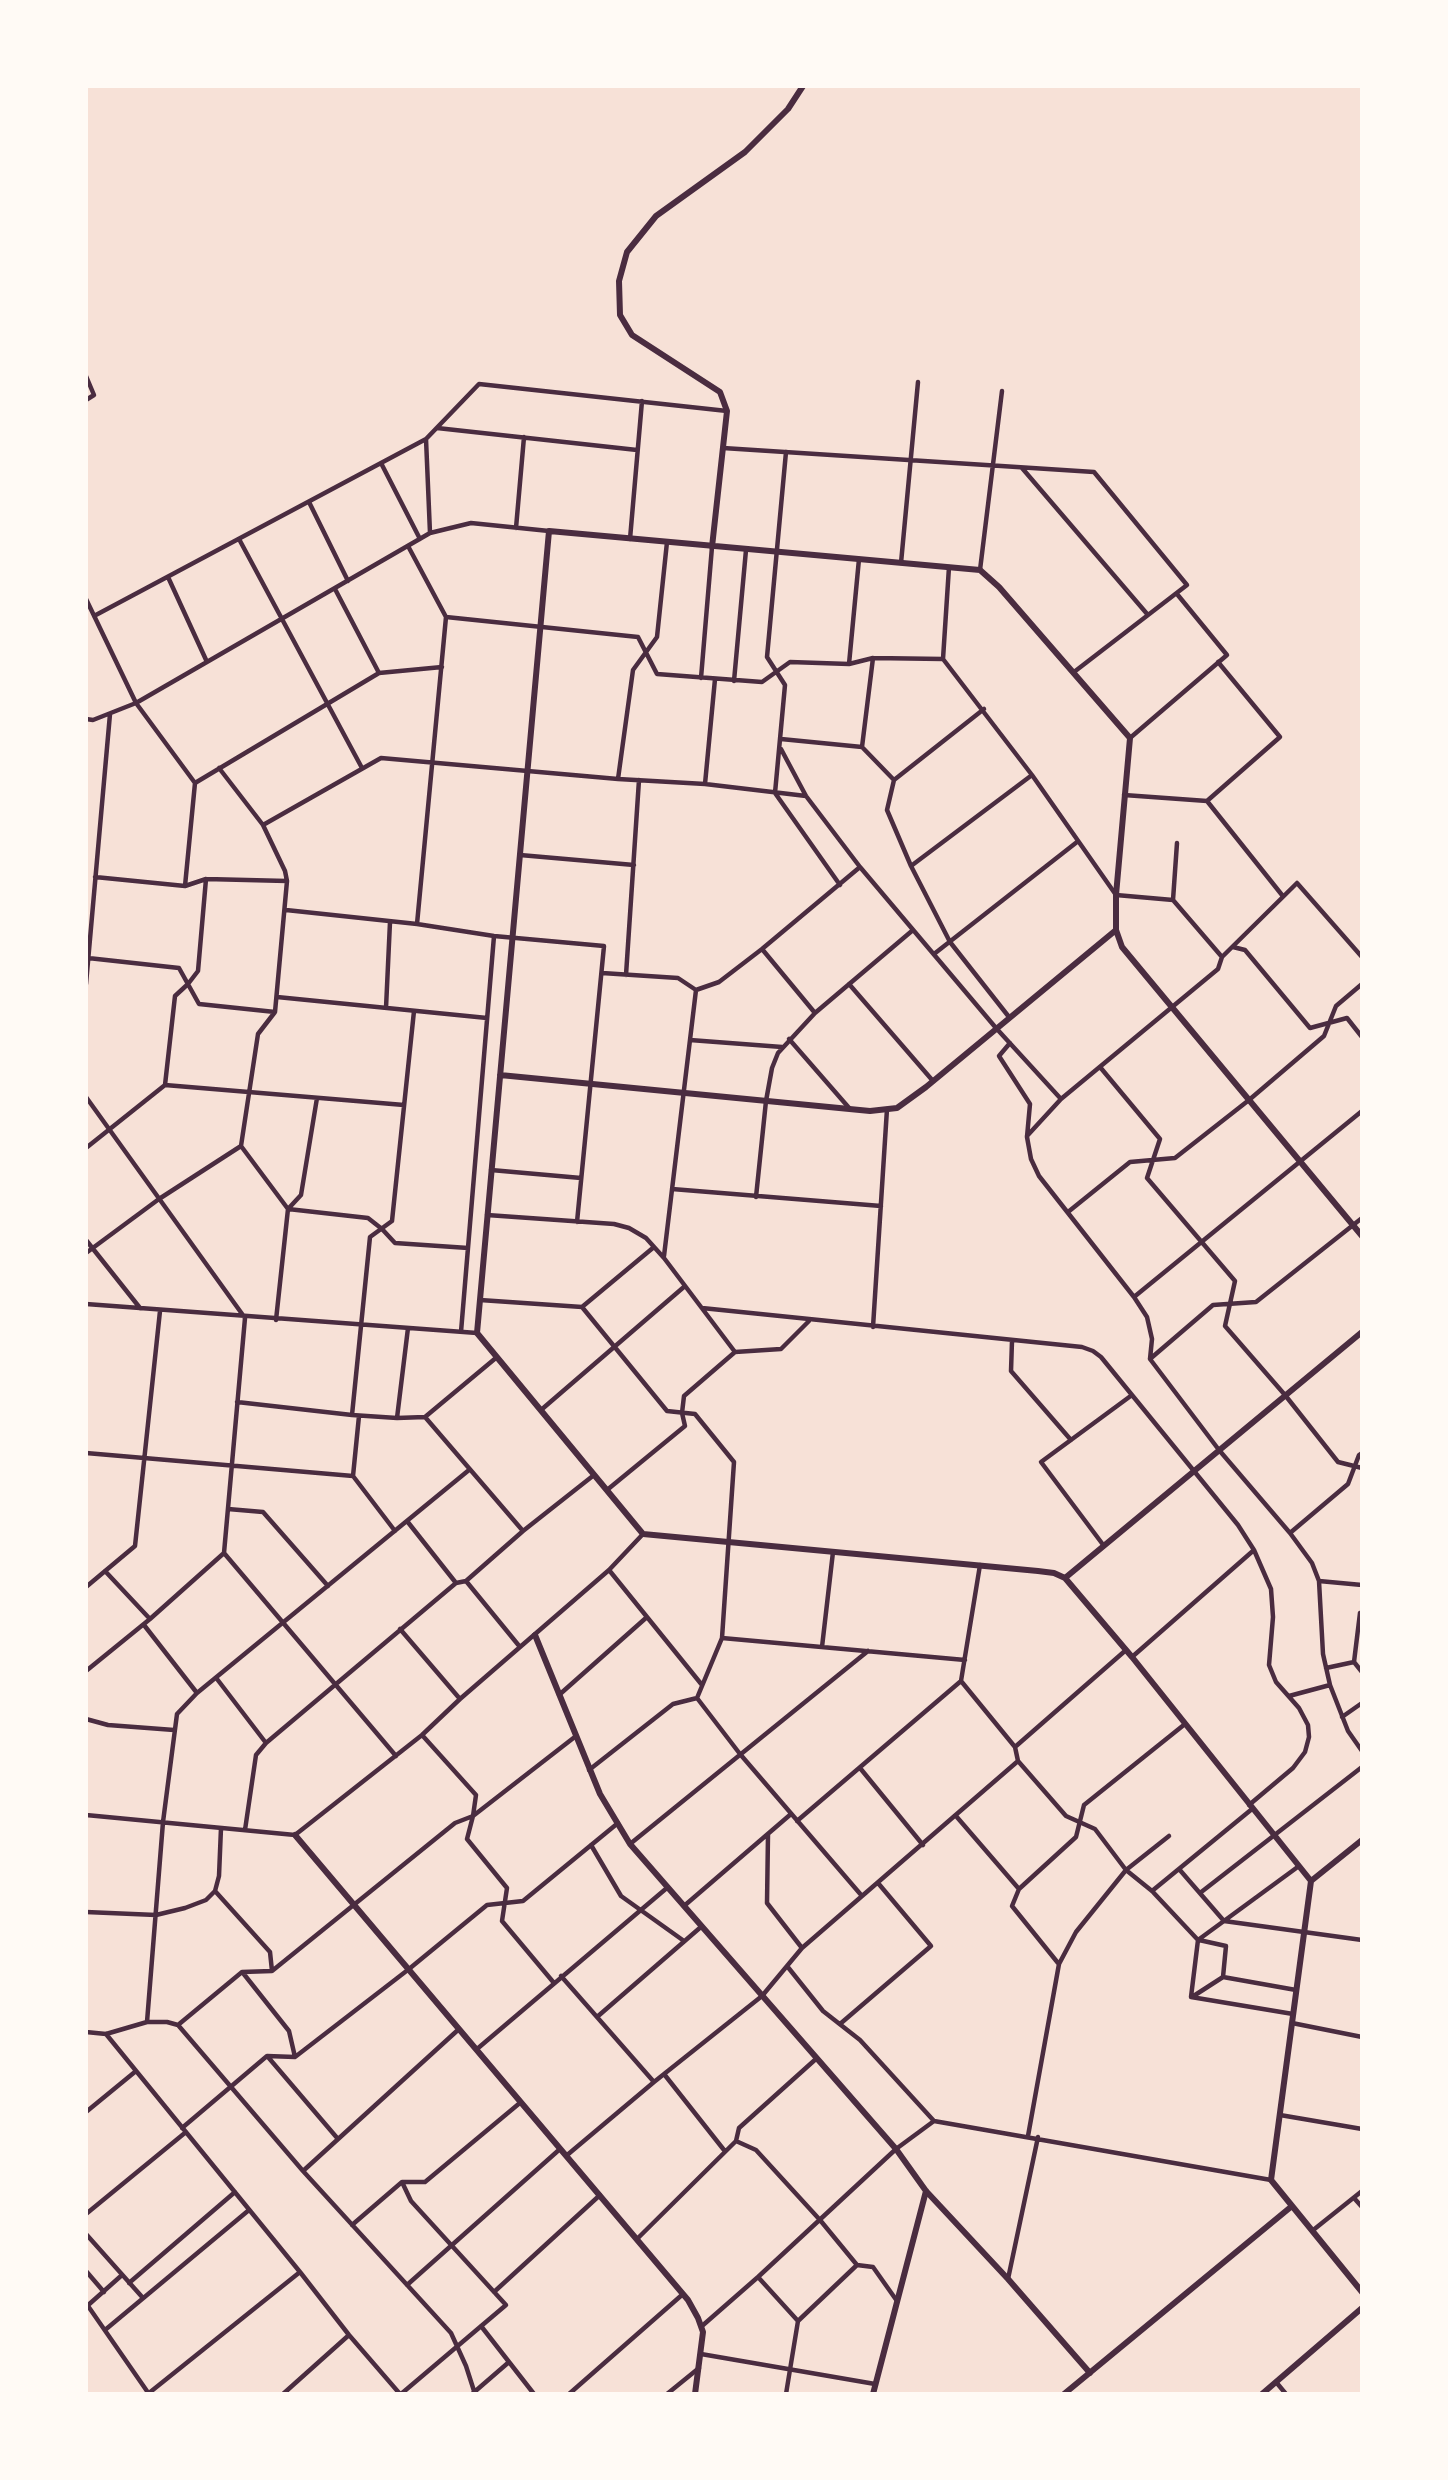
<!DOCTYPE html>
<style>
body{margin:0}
#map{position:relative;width:1448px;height:2480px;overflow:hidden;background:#f7e1d7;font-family:"Alegreya Sans",sans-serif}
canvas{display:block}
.frame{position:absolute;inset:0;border:88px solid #fffaf5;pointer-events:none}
</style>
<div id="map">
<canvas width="1448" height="2480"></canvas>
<div class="frame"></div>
</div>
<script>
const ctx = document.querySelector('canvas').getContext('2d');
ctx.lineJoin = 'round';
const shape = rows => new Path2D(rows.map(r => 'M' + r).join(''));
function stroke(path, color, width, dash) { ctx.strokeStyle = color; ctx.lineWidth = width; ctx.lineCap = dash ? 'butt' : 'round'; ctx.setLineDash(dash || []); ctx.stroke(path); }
stroke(shape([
 [86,376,94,395,86,400],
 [437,428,637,450],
 [723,448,1094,472,1187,585,1074,672],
 [786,452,767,657,785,685,775,793,840,885],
 [381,463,420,539],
 [1022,468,1148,615],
 [309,502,348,581],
 [516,528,524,437],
 [430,533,426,439,479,384,727,411],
 [239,539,362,768],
 [630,539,642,401],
 [408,546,446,617,638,637,657,674,762,682,790,662,849,664,873,658,943,659],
 [901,563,918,382],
 [949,567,943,659,1032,775,1116,895,1173,900,1222,957],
 [980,570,1002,391],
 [168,577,207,662],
 [335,589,379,673],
 [86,599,136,703,195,783,185,886],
 [94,616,426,439],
 [849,664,859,559],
 [701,678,712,547],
 [734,681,746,550],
 [86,719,93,720,136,703,430,533,471,523,549,531],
 [1130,738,1227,655,1177,594],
 [781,739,862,747,894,780,887,810,911,866,950,942,1009,1017],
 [862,747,873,658],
 [781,749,806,796,860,867,996,1028,1061,1099],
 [219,768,263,825,285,871,287,881,275,1012,258,1034,241,1146,288,1209,368,1218,382,1229,395,1243,468,1248],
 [618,779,633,670,657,637,667,542],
 [894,780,984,709],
 [195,783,379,673,442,667],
 [705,784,715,679],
 [1124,795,1207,801,1280,737,1218,662],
 [1207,801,1282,895],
 [263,825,381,758,618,779,705,784,806,796],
 [520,855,634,865],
 [911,866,1032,775],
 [95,877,185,886,206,879,287,881],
 [1173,900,1177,843],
 [286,910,417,924,494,936,604,946,577,1222],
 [417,924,446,617],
 [1233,947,1245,950,1310,1028,1347,1018,1362,1037],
 [762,949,815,1013],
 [934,954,1077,842],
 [88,958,179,968,199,1004,275,1012],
 [602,973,678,978,696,990],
 [626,975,639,780],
 [86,984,110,714],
 [849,984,933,1081],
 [696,990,719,982,762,949,860,867],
 [277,997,487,1018],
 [386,1008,390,922],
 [789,1039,850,1109],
 [690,1040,782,1047],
 [1010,1043,999,1056,1030,1104,1027,1137,1031,1159,1039,1176,1134,1297,1147,1317,1152,1339,1150,1359,1219,1450,1290,1533,1312,1563,1319,1581,1323,1654,1330,1685,1348,1731,1362,1751],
 [1100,1067,1160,1139,1147,1178,1235,1281,1225,1326,1285,1395,1338,1462,1362,1468],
 [165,1085,175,996,188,984,198,971,206,879],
 [86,1097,245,1318,224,1553,150,1619,86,1671],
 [1027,1136,1061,1099,1218,969,1222,957,1297,883,1362,957],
 [86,1148,165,1085,404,1105],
 [491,1170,581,1178],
 [672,1189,881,1206],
 [756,1197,766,1101,772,1068,778,1053,815,1013,913,930],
 [1068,1212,1130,1162,1175,1158,1249,1100,1324,1036,1336,1006,1362,984],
 [487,1215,614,1224,629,1228,646,1238,664,1258,735,1352],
 [86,1240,140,1308],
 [86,1253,159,1199,241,1146],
 [664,1256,696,990],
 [1134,1297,1362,1111],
 [480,1300,582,1307,667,1411,695,1414,734,1462,722,1638,697,1698],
 [86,1304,477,1333],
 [582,1307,654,1247],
 [702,1308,1082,1347,1093,1351,1101,1357,1238,1525,1254,1550,1271,1589,1273,1617,1269,1665,1276,1682,1299,1708,1308,1725,1309,1737,1305,1752,1293,1768,1249,1805],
 [276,1320,288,1209,301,1195,317,1098],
 [873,1327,887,1109],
 [461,1332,494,936],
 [1012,1341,1011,1371,1071,1440],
 [1150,1359,1213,1305,1256,1302,1362,1218],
 [237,1402,352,1415,397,1418,425,1417,497,1357],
 [541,1410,685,1286],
 [352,1415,370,1237,392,1221,414,1011],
 [359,1416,353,1476,395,1531],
 [425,1417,523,1531],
 [397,1418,408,1328],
 [86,1453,353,1476],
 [607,1490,685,1426,682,1413,684,1396,735,1352,781,1349,809,1321],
 [228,1509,263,1512,328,1586],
 [407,1521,456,1583],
 [1290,1533,1348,1484,1359,1455,1362,1453],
 [1104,1546,1041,1462,1132,1395],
 [224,1553,396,1756],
 [609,1570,702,1685],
 [105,1571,150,1619],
 [466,1581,520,1647],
 [1319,1581,1362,1585],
 [86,1587,135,1546,160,1311],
 [1362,1614,1360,1613,1354,1662,1362,1672],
 [144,1625,197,1693],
 [400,1629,460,1699],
 [722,1638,965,1660],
 [822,1647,833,1552],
 [1132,1657,1254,1550],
 [1326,1668,1354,1662],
 [217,1679,266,1743,256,1755,245,1830],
 [961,1681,1015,1747,1018,1761,1066,1816,1095,1829,1126,1870,1152,1891,1198,1940,1191,1997,1293,2014],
 [559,1695,647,1617],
 [1289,1696,1330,1685],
 [697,1698,740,1754,862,1896],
 [1342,1717,1362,1703],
 [86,1719,108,1725,174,1730],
 [422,1735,476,1795,473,1816,467,1839,507,1888,502,1921,554,1983],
 [266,1743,456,1583,466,1581,523,1531,594,1475],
 [1015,1747,1126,1650],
 [860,1768,923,1845],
 [589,1770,673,1704,697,1698],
 [86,1815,295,1835,422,1735,460,1699,609,1570,643,1534],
 [956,1816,1019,1889],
 [797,1821,961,1681,980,1565],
 [768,1835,767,1903,802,1948],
 [630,1844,868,1651],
 [591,1845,621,1896,684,1941],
 [1179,1869,1224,1921,1362,1940],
 [215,1891,270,1952,272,1971],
 [1152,1891,1252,1809],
 [1200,1893,1362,1767],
 [684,1906,791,1814],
 [86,1912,156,1915,185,1908,206,1900,215,1891,219,1876,221,1828],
 [1198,1940,1299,1866],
 [1199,1940,1226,1946,1223,1977],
 [1058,1963,1012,1906,1019,1889,1076,1837,1084,1805,1185,1724],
 [787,1966,823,2011,860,2040,934,2121],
 [243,1973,289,2031,295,2057],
 [561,1976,654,2082],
 [1192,1997,1223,1977,1296,1990],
 [597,2017,702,1926],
 [147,2022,163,1822,177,1714,197,1693,469,1470],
 [1292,2023,1362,2037],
 [840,2024,931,1946,878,1883],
 [178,2025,242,1972,272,1971,455,1823,473,1816,576,1736],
 [86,2032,106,2034,147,2022,167,2022,178,2025,303,2171,451,2333,466,2366,475,2394],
 [106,2034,300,2272,349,2335,400,2394],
 [477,2049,668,1887],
 [268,2057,338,2139],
 [664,2074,724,2150],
 [86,2112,136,2071],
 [1280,2115,1362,2129],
 [182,2128,267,2056,295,2057,409,1969,487,1905,523,1901,618,1823],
 [1028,2136,1059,1964,1076,1932,1126,1870,1169,1836],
 [736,2141,756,2150,820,2220,857,2265,873,2267,897,2301],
 [566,2156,654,2082,762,1996,802,1948,1018,1761],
 [303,2171,459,2029],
 [1354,2198,1362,2207],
 [86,2214,186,2132],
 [352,2225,402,2182,425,2182,521,2102],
 [1312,2231,1362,2191],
 [86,2234,143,2298],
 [637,2239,736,2141,739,2128,817,2058],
 [86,2271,104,2292],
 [758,2277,798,2321,786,2394],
 [1008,2279,1038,2137],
 [129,2283,235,2192],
 [407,2285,560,2149],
 [494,2292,600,2195],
 [88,2306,149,2394],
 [86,2307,122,2275],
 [798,2321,857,2265],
 [481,2326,534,2394],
 [702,2326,758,2277,896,2149,934,2121,1271,2180],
 [105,2330,249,2210],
 [701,2354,875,2384],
 [1276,2382,1286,2394],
 [149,2393,300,2272],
 [283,2394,349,2335],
 [401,2394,506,2305,411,2201,402,2182],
 [472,2394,509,2362],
 [569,2394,683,2294],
 [667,2394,699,2368]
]), '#4a2c40', 4.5);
stroke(shape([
 [712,547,727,411,720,392,632,335,620,315,619,281,627,252,656,216,745,152,788,109,803,86],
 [500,1075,870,1111,897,1108,926,1087,1116,930],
 [1362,1236,1122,947,1116,930,1116,895,1130,738,999,587,980,570,549,531,477,1333,643,1534,1038,1571,1054,1573,1065,1578,1132,1657,1311,1881,1271,2180,1362,2292],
 [1065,1578,1362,1332],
 [535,1635,600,1794,630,1844,896,2149,926,2191,1008,2279,1090,2373],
 [295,1835,688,2300,698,2318,703,2332,695,2394],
 [1311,1881,1362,1840],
 [873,2394,926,2191],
 [1064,2394,1292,2206],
 [1262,2394,1362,2308]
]), '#4a2c40', 6);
</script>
